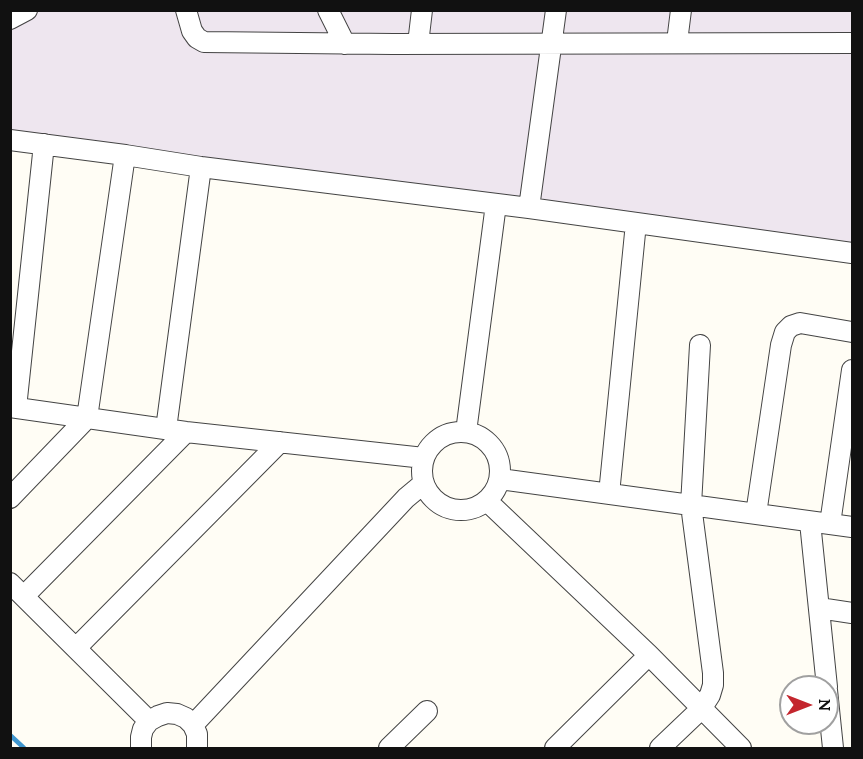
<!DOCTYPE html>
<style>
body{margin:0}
#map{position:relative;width:863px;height:759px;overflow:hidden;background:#fffdf5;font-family:Lora,serif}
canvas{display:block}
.frame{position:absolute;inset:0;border:12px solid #111;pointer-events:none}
.north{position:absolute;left:779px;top:675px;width:60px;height:60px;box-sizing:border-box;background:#fff;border:2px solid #a0a0a0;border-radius:50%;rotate:90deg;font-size:16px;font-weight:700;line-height:24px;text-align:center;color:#111}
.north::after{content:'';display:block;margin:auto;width:21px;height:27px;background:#c4262e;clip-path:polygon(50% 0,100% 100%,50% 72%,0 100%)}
</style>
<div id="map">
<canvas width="863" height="759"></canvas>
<div class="frame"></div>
<div class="north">N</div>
</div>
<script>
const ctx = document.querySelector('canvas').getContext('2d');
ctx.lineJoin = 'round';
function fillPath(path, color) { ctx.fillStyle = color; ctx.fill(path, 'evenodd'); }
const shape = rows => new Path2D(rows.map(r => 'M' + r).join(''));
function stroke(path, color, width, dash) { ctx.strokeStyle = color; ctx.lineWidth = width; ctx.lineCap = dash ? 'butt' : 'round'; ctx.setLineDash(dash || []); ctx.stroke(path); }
fillPath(shape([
 [11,11,852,11,852,242,11,132]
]), '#eee6ef');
stroke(shape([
 [10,735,24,748]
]), '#3f96cf', 4.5);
const minor = shape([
 [186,10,192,31,197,38,204,42,393,44,852,43],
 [328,10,345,44],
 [10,19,27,10],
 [677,42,681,10],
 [418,44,422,10],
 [10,140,125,155,201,167,529,208,852,253],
 [529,208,556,10],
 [10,407,186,432,424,458],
 [16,408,44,144],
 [166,429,201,167],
 [466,432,496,204],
 '422 471a39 39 0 1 1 78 0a39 39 0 1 1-78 0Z',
 [500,479,852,527],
 [609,494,636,223],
 [10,498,87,418,125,155],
 [487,501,649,655,741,748],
 [756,514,781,345,785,332,791,326,800,323,852,332],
 [810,522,827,687],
 [830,524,852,370],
 [10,583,149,721],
 [24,596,186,432],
 [819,608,852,613],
 [76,648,280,442],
 [827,690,833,748],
 [193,725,406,498,424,483],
 [141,748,141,737,143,729,149,721,158,716,167,713,177,714,186,718,193,725,197,734,197,748],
 [389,748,427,711],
 [555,748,649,655],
 [660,748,701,709,710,695,713,685,713,673,691,505,700,345]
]);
stroke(minor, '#444', 22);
stroke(minor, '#fff', 20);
</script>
